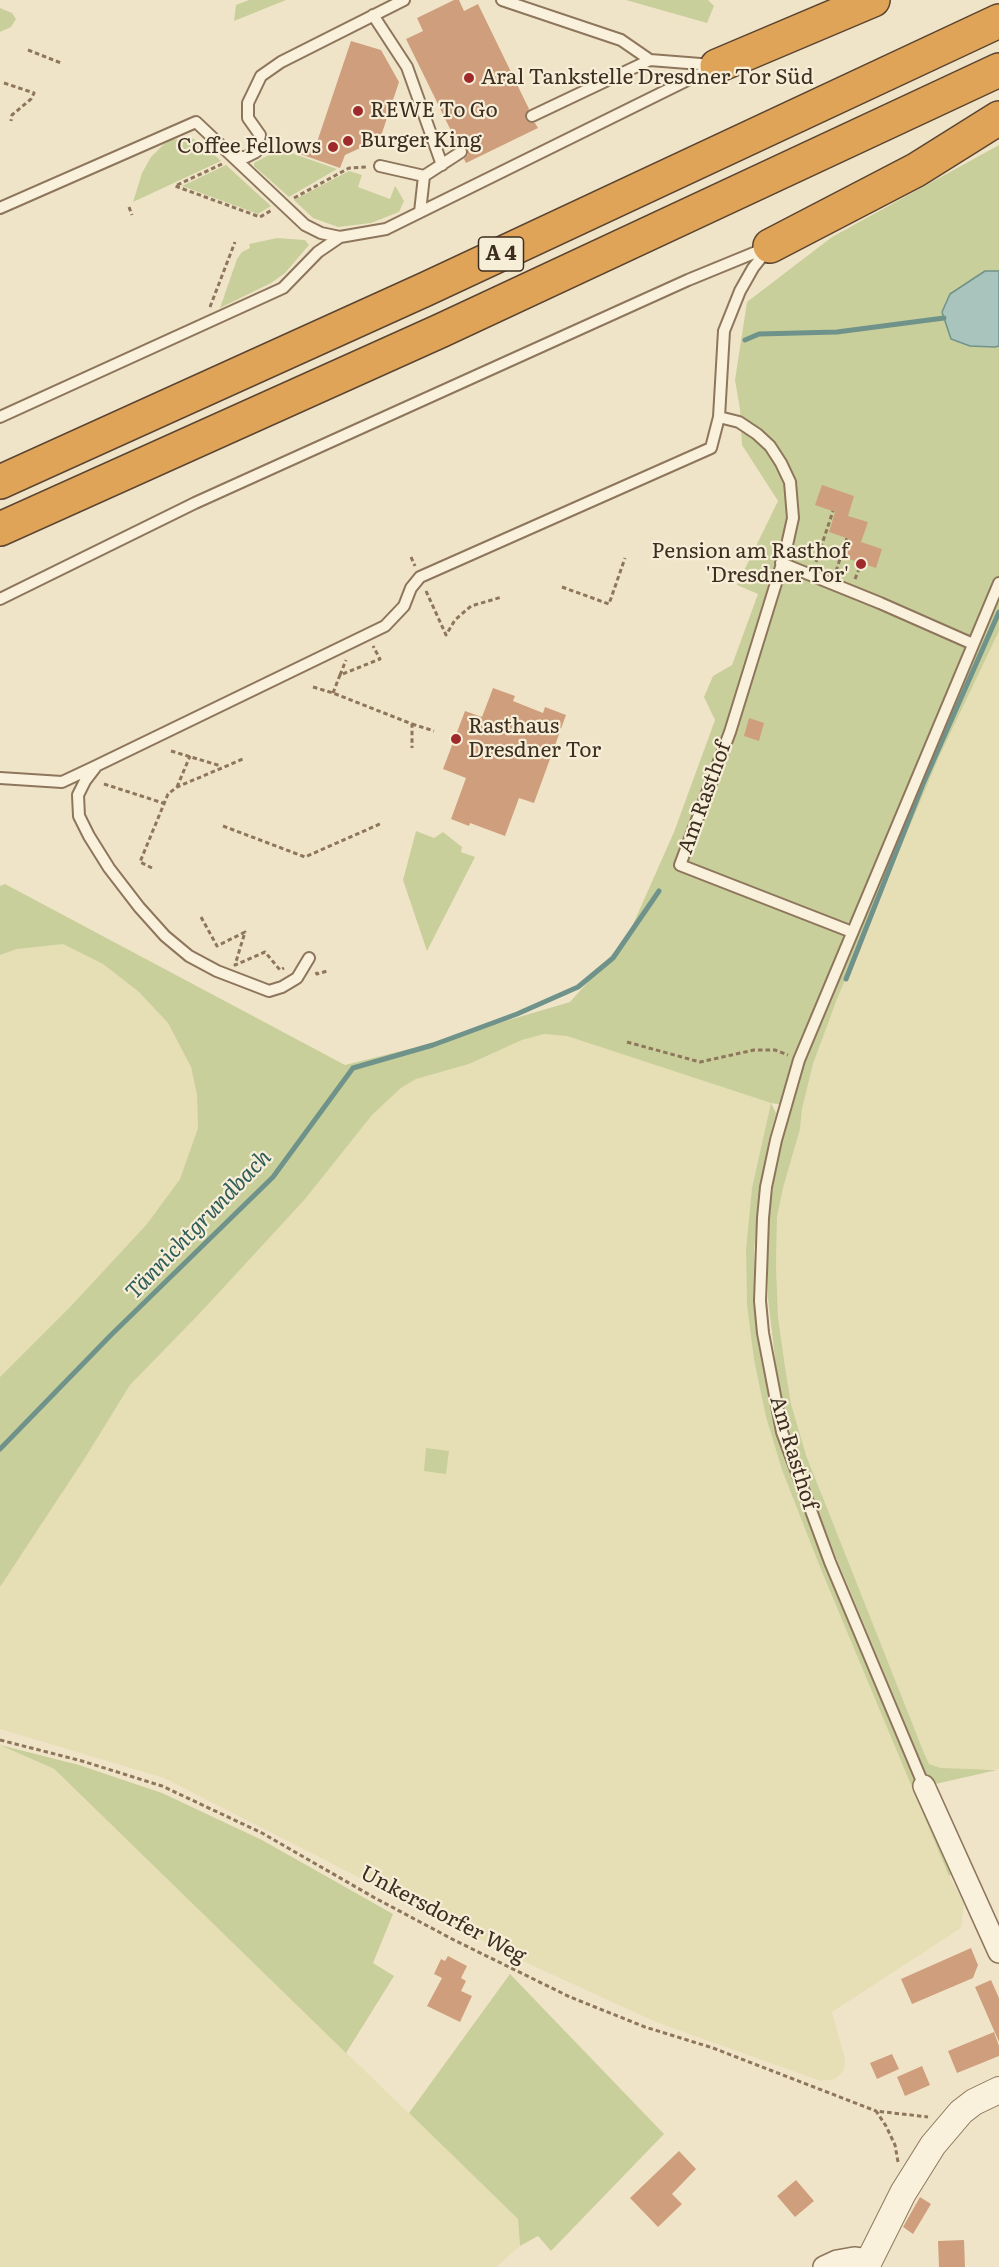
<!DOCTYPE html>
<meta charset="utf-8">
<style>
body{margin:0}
canvas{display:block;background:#f0e4c8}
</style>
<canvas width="999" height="2267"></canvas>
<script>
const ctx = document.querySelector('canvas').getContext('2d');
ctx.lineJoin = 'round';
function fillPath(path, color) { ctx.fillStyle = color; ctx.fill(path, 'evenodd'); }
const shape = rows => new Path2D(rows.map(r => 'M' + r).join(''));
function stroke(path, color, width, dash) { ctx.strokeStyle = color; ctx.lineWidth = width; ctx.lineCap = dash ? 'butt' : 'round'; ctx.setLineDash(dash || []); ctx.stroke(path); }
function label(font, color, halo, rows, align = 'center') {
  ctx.font = font + ' Literata,serif'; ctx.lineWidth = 4.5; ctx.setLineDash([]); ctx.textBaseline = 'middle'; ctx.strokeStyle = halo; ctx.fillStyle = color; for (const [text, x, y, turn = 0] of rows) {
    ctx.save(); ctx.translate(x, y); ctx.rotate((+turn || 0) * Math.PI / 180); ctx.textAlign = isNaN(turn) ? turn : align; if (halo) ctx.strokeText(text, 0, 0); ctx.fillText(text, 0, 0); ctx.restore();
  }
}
fillPath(shape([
 [999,631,999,1769,955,1770,940,1768,929,1764,924,1753,806,1455,791,1404,778,1317,776,1265,777,1217,783,1188,800,1129,802,1109,813,1064,837,999,939,757],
 [62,943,103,964,139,992,168,1023,191,1067,197,1095,198,1128,180,1179,147,1224,71,1306,0,1377,0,955,17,949],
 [544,1034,567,1036,771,1103,752,1188,746,1249,747,1305,754,1360,766,1417,782,1470,820,1567,949,1876,964,1903,961,1928,832,2012,845,2059,844,2070,835,2079,821,2081,656,2022,527,1963,164,1778,0,1729,0,1587,85,1458,130,1385,201,1312,372,1115,401,1088,416,1079,469,1064,522,1040],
 [0,1745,53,1769,518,2219,520,2246,496,2267,0,2267]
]), '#e6deb5');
fillPath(shape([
 [249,0,286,0,234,21,236,5],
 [626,0,708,0,714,6,707,23],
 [0,8,12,13,16,19,11,27,0,32],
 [185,138,194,139,200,142,221,161,133,202,142,173,151,157,164,144,172,140],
 [999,145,999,271,985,271,950,294,942,312,951,340,970,346,999,346,999,631,939,757,837,999,813,1064,802,1109,800,1129,783,1188,777,1217,776,1265,778,1317,785,1366,791,1404,806,1455,924,1753,929,1764,941,1768,997,1770,931,1785,836,1557,798,1461,784,1412,776,1367,768,1299,768,1219,780,1142,789,1106,771,1103,776,1113,769,1139,760,1188,754,1250,757,1335,776,1434,825,1565,939,1841,955,1872,949,1876,820,1567,782,1470,766,1417,754,1360,747,1305,746,1249,752,1188,771,1103,567,1036,544,1034,522,1040,469,1064,416,1079,401,1088,372,1115,305,1199,201,1312,130,1385,85,1458,0,1587,0,1377,71,1306,147,1224,180,1179,198,1128,197,1095,191,1067,168,1023,139,992,103,964,63,944,17,949,0,955,0,886,5,884,345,1065,417,1047,570,1002,627,938,674,832,715,720,704,697,713,676,732,665,758,594,737,585,778,501,742,445,740,409,735,380,747,302,832,237],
 [280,149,337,169,289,197,254,166,254,163],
 [226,165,271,206,258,214,182,186],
 [349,171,362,175,358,187,390,199,395,186,396,187,404,201,399,212,371,223,338,227,313,218,294,200],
 [277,238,305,240,309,245,285,273,271,283,220,308,237,259,242,252,250,248,249,244],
 [416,831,434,838,443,832,462,847,461,852,475,857,427,951,403,880],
 [426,1448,449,1451,446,1474,424,1471],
 [0,1745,79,1765,162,1793,262,1840,393,1914,373,1963,394,1976,346,2053,54,1769],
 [510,1974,664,2134,551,2251,538,2236,520,2246,518,2219,409,2113]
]), '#c9cf9b');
const water = shape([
 [985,271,999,271,999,346,995,347,970,346,951,339,942,312,950,294,985,271]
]);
fillPath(water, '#a9c4bc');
stroke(water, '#6f938a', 1.5);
stroke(shape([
 [745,340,759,334,837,332,944,318],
 [846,979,923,784,999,612],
 [0,1449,111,1335,273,1177,353,1068,433,1045,517,1014,578,987,613,958,659,891]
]), '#6f938a', 5);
fillPath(shape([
 [454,0,459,0,464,11,478,4,529,109,525,115,526,120,531,123,535,123,538,128,466,163,464,159,468,155,468,148,464,145,458,145,406,39,423,31,417,18],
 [351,41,381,50,399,82,380,139,345,155,340,168,297,153,301,140,316,145],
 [822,485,854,496,848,516,868,522,861,542,882,549,876,568,843,557,849,539,829,532,835,512,815,505],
 [493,688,515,696,513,701,543,713,545,707,566,715,534,803,519,798,505,836,470,823,469,826,451,819,466,778,443,769,465,711,482,717],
 [749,718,764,723,759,741,744,736],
 [971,1948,978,1965,973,1978,912,2004,901,1979],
 [448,1956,467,1966,461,1978,466,1981,461,1991,472,1996,460,2022,427,2006,442,1978,434,1974,441,1959,445,1961],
 [991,1980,999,1998,999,2042,975,1987],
 [994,2032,999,2046,999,2056,957,2073,948,2051],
 [892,2054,899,2069,877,2079,870,2063],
 [922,2066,930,2085,905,2096,897,2077],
 [679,2151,696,2169,672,2194,682,2204,658,2227,630,2198],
 [796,2180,814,2201,795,2217,777,2196],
 [920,2197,931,2204,913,2234,903,2227],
 [964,2240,965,2267,939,2267,938,2241]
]), '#cf9f7d');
const service = shape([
 [502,0,621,40,650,60],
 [373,15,407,67,442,165],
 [532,116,650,60,713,65],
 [233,157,246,157,256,152,260,135,248,118,248,103,261,76,281,62,404,0],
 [380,166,424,176],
 [0,208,196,122,305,225,321,233,340,237,386,229,714,67],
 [420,212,424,176,461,152],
 [0,417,283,288,318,252,340,237],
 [719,417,739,422,757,434,770,446,781,463,790,482,793,518,785,554,730,732,680,865,852,932],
 [781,563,880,603,973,644],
 [0,599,195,503,688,280,766,248],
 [95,768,85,781,78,795,79,816,89,836,109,868,139,907,165,936,189,956,217,971,269,991,282,987,297,978,309,958],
 [0,778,62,782,96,766,385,626,404,606,411,588,420,577,711,448,719,417,724,331,740,291,753,268,768,249],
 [924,1786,830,1562,782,1432,763,1333,760,1301,763,1218,766,1187,776,1140,799,1060,999,583]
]);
const minor = shape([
 [924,1786,999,1952],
 [824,2267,837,2261,854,2258,869,2260]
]);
const tertiary = shape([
 [866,2267,903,2193,933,2145,961,2112,974,2102,999,2090]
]);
const motorway = shape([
 [717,66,873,0],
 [770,246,916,170,999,118],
 [0,482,426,289,999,21],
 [0,529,440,331,999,70]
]);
stroke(service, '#8d765c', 14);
stroke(minor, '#8d765c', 24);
stroke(tertiary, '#8d765c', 28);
stroke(motorway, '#5b4430', 36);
stroke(shape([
 [28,50,61,63],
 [4,83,34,93,31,99,12,115,11,121],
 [222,164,175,186,260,217,272,210],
 [294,198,349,168,366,167],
 [129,207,132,215],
 [210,307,235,242],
 [411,557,415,566],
 [816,562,833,511],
 [836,571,847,538],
 [855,579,861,564],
 [562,587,609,604,625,558],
 [426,591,446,635,455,620,471,606,502,597],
 [340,675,346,660],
 [313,687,333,693,412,724,412,748],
 [333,693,340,675,380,659,373,646],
 [412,724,434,731],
 [171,751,221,766],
 [104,784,163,803],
 [177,787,190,756],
 [223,826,305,857,382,823],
 [152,868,140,862,168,794,177,787,243,759],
 [201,917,217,946,245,932,235,965,265,952,280,970,284,968],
 [316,972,317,974,327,971],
 [627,1042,700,1062,754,1050,775,1050,788,1055],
 [0,1740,82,1761,162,1786,262,1833,375,1898,454,1940,570,1997,645,2027,713,2048,876,2111],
 [898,2162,895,2145,886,2126,876,2111,928,2117]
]), '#8d765c', 3, [4.5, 3]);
stroke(service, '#faf1dc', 10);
stroke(minor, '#faf1dc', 21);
stroke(tertiary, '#faf1dc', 26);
stroke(motorway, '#e0a458', 33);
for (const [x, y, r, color] of [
 [469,78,6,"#9e2a2b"],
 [358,111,6,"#9e2a2b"],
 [348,141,6,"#9e2a2b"],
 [333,147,6,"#9e2a2b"],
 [861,564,6,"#9e2a2b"],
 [456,739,6,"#9e2a2b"]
]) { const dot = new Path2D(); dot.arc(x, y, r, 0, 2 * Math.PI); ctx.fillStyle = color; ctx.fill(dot); stroke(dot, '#f7eed8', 2); }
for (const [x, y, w] of [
 [501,254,45]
]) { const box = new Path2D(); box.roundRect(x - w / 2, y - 17, w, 34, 4.5); ctx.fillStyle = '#f7eed8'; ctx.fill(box); stroke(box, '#3d2e20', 1.5); }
label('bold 20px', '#3d2e20', null, [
 ["A 4",501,254]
]);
label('21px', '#3d2e20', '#f7eed8', [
 ["Aral Tankstelle Dresdner Tor Süd",481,78],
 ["REWE To Go",370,111],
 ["Burger King",360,141],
 ["Coffee Fellows",321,147,"right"],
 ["Pension am Rasthof",849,552,"right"],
 ["'Dresdner Tor'",849,576,"right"],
 ["Rasthaus",468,727],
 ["Dresdner Tor",468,751]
], 'left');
label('21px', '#3d2e20', '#f7eed8', [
 ["Am Rasthof",705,798,-70],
 ["Am Rasthof",793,1453,73],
 ["Unkersdorfer Weg",443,1915,28]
]);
label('italic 22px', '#2f5d5a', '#f7eed8', [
 ["Tännichtgrundbach",199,1225,-46]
]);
</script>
